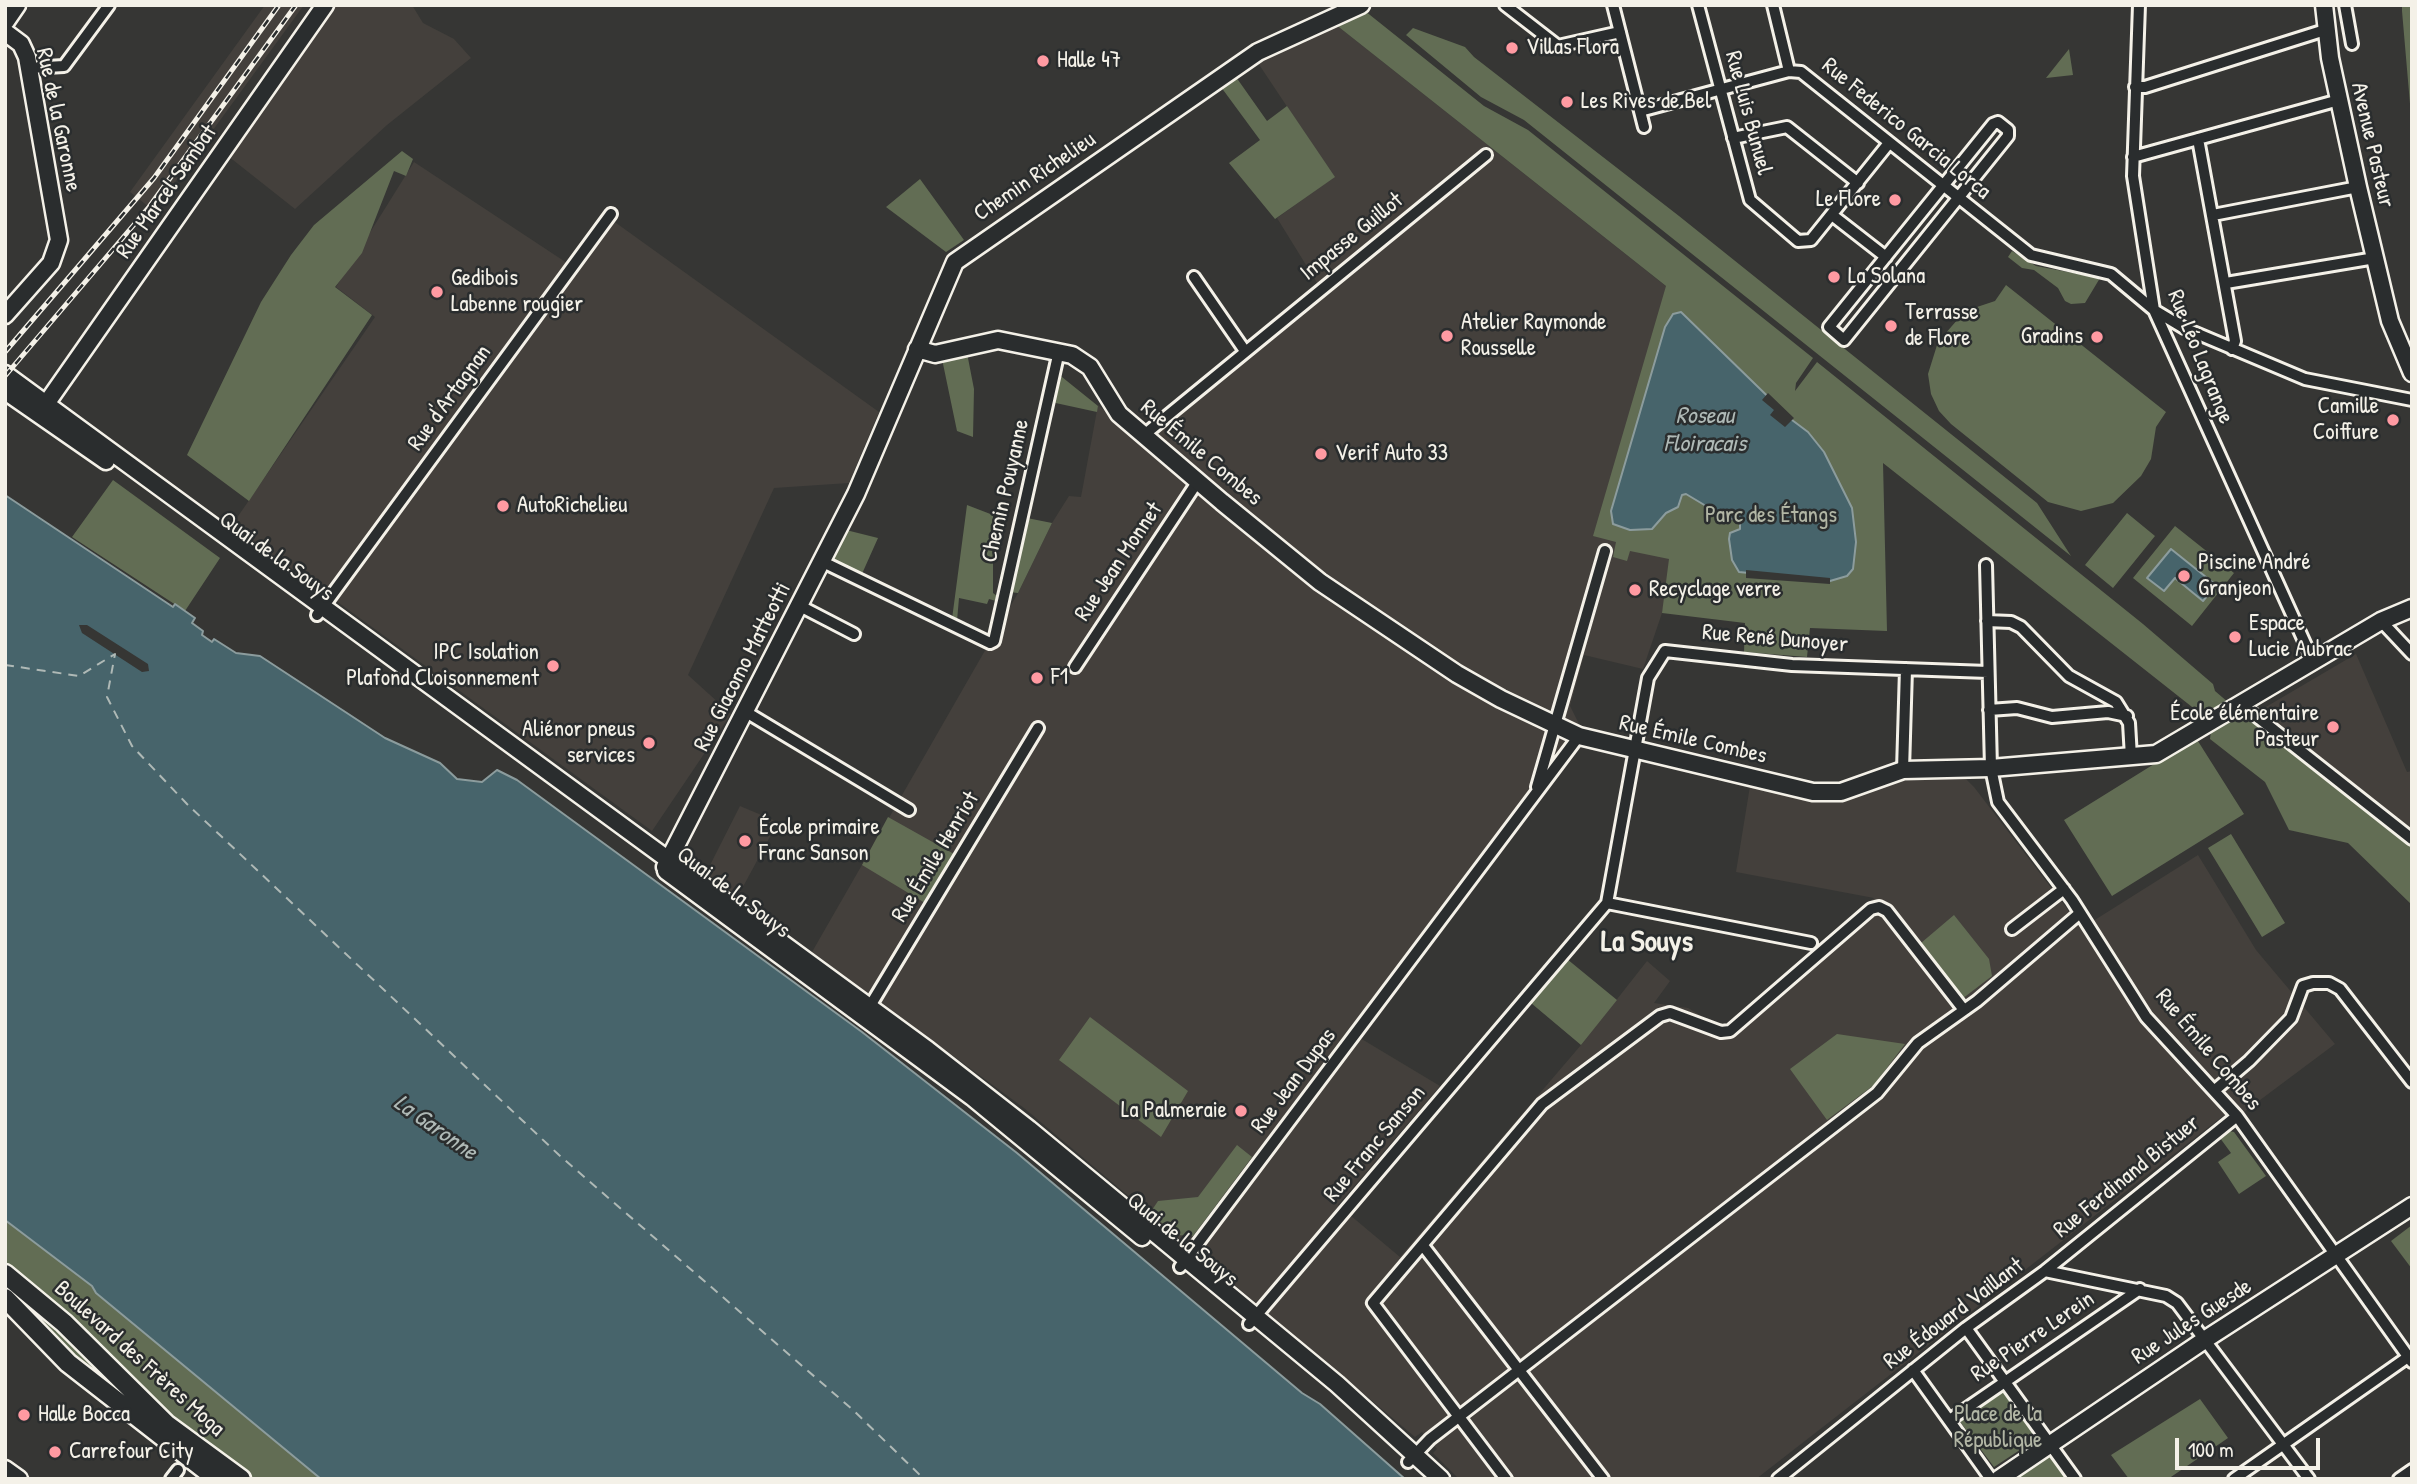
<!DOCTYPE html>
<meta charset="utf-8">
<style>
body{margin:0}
#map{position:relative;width:2417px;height:1484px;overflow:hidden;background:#363634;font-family:"Patrick Hand",sans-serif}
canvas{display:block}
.frame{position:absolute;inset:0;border:7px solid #f4f1e8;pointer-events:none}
.scale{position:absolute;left:2175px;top:1438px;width:145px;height:32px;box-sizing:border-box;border:4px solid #f4f1e8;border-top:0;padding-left:9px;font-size:21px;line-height:24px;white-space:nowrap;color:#f4f1e8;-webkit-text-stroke:5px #2a2d2e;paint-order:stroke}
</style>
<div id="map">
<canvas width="2417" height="1484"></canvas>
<div class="frame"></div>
<div class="scale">100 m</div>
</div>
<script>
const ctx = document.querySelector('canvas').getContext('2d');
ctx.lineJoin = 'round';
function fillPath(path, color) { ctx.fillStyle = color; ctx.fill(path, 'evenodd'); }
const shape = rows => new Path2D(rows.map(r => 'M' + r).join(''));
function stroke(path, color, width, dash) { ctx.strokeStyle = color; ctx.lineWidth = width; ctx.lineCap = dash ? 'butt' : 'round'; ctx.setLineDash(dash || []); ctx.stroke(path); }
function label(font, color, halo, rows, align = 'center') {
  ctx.font = font + ' "Patrick Hand",sans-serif'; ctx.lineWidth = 5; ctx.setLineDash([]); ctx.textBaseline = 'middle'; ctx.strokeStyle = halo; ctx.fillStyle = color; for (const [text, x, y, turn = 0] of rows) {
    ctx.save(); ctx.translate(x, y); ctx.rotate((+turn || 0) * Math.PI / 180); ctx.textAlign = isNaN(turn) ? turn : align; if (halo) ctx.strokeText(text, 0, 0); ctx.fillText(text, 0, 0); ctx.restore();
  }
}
fillPath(shape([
 [265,5,304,5,154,211,130,192],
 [332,5,412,5,423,23,454,39,471,58,387,125,295,209,228,156],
 [1335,24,1667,287,1675,556,1662,613,1643,669,1584,655,1570,706,1580,726,1580,747,1360,1038,1440,1086,1338,1205,1400,1257,1581,1045,1647,961,1670,981,1654,1003,1688,1008,1723,1029,1874,898,1736,872,1750,786,1812,800,1832,800,1889,778,1961,774,1974,787,2082,928,2198,855,2256,950,2335,1044,2244,1112,2223,1116,1756,1479,1459,1479,1433,1453,1437,1449,1422,1432,1415,1437,1024,1108,812,952,1018,593,1052,523,1069,496,1081,497,1098,405,1141,443,1324,294,1277,218,1334,177,1256,60],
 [414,162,570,265,605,215,879,412,849,483,774,488,688,675,731,714,652,831,232,525,375,317,336,287],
 [2356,654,2407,772,2412,771,2412,836,2259,711],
 [740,806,778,822,738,896,706,873]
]), '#44403c');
fillPath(shape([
 [2402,5,2412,5,2412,127,2402,11],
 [1365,11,1484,106,1528,130,1813,358,1796,383,1795,391,1817,362,2143,624,2213,684,2215,691,2229,703,2206,718,1883,463,1887,631,1810,628,1807,657,1744,652,1745,623,1662,613,1669,559,1630,551,1627,561,1613,557,1616,542,1593,536,1666,286,1335,24],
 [1413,28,1465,47,1474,57,1679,216,2037,503,2071,556,1524,120,1481,97,1406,35],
 [2069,49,2073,75,2046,78],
 [1236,77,1267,121,1287,106,1335,177,1275,219,1229,163,1260,140,1221,87],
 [402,151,413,159,406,176,394,171,362,253,335,287,372,315,249,501,187,455,261,302,291,255,314,225],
 [920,179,964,240,946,252,886,207],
 [2012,251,2036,266,2100,278,2085,303,2071,304,2065,301,2058,288,2034,270,2022,268,2008,257],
 [2006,285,2166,412,2156,427,2151,459,2141,476,2113,503,2081,511,2048,502,1951,424,1939,411,1931,394,1928,374,1938,342,1965,311,1995,301],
 [967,353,974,389,973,437,957,431,942,359],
 [1057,373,1098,406,1097,412,1051,402],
 [113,480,220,558,185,611,72,537],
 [967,505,993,515,993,593,997,596,996,601,989,599,987,604,959,598,957,621,952,619],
 [2127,513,2155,536,2113,588,2085,565],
 [1027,518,1052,523,1018,593,1009,592],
 [2175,526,2234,573,2192,626,2133,578],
 [846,530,878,538,861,576,832,562],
 [2246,711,2412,842,2412,905,2348,843,2289,830,2265,782,2210,739,2211,731],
 [2196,738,2244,814,2112,896,2064,820],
 [888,817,954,854,925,903,862,865],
 [2231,834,2285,923,2262,937,2208,848],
 [1954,915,1989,959,1992,976,1962,999,1921,943],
 [1567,959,1617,1000,1581,1045,1531,1003],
 [1090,1017,1188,1091,1161,1137,1059,1060],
 [1837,1034,1905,1044,1874,1085,1827,1120,1790,1069],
 [2229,1131,2234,1132,2266,1176,2239,1194,2218,1162,2231,1153,2220,1138],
 [1237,1145,1252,1157,1193,1236,1176,1235,1150,1213,1158,1201,1198,1197],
 [5,1220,92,1286,96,1293,321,1479,249,1479,207,1452,60,1309,15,1270,12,1273,5,1267],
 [2412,1225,2412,1269,2391,1241],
 [5,1279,27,1298,148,1414,68,1357,5,1291],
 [2003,1390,2038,1438,1994,1467,1958,1419],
 [2200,1399,2228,1438,2168,1479,2129,1479,2111,1455],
 [2050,1451,2072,1479,2006,1479]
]), '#626d54');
const water = shape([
 [1681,312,1792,420,1808,432,1824,452,1852,508,1856,542,1853,569,1847,576,1830,581,1739,572,1732,560,1729,539,1730,533,1740,529,1740,520,1726,518,1686,494,1682,495,1678,507,1666,513,1652,529,1630,530,1613,524,1611,511,1665,327,1673,314,1681,312],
 [5,495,173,607,175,604,195,618,192,623,203,631,202,635,212,642,214,639,236,653,260,656,385,738,440,763,457,779,482,782,497,770,517,780,862,1032,1017,1153,1302,1393,1320,1404,1405,1479,321,1479,96,1293,92,1286,5,1220,5,495],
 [2171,549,2216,585,2203,601,2175,578,2164,591,2147,578,2171,549]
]);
fillPath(water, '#47646b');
stroke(water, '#8c9c9d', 2);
fillPath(shape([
 [1768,393,1794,418,1785,427,1770,415,1774,410,1762,400],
 [1746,570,1830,578,1830,584,1746,578],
 [79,625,87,625,148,664,149,671,142,672,82,633]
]), '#363634');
stroke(shape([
 [5,665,79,676,115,654,107,697,132,746,187,804,559,1155,853,1410,924,1479]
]), '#afb9b6', 2, [9, 7]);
const street = shape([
 [1505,5,1558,46,1620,32],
 [1613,5,1644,127],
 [1698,5,1750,200,1798,241,1811,240,1889,143],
 [1773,5,1789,71],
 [2139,5,2133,176,2154,310,2313,661],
 [2345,5,2352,44],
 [29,68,64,66,109,5],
 [2135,87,2145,87,2325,30],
 [1640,111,1789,71,1801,72,2031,255,2111,274,2154,310,2184,328,2305,379,2412,400],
 [1998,122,2008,130,2008,136,1844,340,1829,327,1993,124,1998,122],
 [1733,138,1787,127,1858,183],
 [2198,139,2235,341,2232,349],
 [2133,157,2339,100],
 [1832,215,1886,257],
 [2213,215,2358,187],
 [1194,277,1245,351],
 [2226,283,2375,258],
 [1144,435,1486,155],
 [823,562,990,643,994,641,1059,351],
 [1986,565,1991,768,1998,802,2072,900,2146,1017,2237,1116,2412,1362],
 [800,606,854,634],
 [317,615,611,214],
 [1987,621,2011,622,2021,627,2069,676,2116,702,2129,723,2131,757],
 [2381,621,2412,654],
 [1075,667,1198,481],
 [2241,704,2412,839],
 [1989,710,2017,708,2052,717,2108,712,2127,716],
 [746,712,909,810],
 [1903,770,1906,669],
 [1537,787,1605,551],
 [1607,903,1811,943],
 [2012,929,2064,889],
 [867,1011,1038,728],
 [2215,1090,2249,1061,2291,1018,2303,986,2313,983,2329,983,2340,989,2412,1082],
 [1424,1247,1603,1479],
 [1180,1267,1579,736],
 [2045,1271,2237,1116],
 [1249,1324,1607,903,1648,678,1665,651,1792,665,1988,672],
 [1966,1328,2075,1479],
 [1913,1370,1991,1479],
 [1951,1419,2140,1289],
 [1408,1462,1430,1439,1877,1093,1918,1043,1977,1001,2080,913],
 [171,1479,178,1470],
 [1506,1479,1373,1303,1542,1104,1660,1016,1670,1013,1721,1032,1730,1031,1871,909,1879,907,1887,911,1964,1010],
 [1778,1479,1966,1328,2045,1271,2166,1296,2177,1303,2309,1479],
 [2234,1479,2408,1357],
 [2399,1479,2412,1470]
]);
const secondary = shape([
 [2324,5,2330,58,2358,187,2390,321,2412,373],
 [5,32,21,44,27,57,59,240,51,263,5,315],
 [917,349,935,354,998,340,1072,355,1090,367,1119,414,1222,502,1320,582,1457,674,1501,699,1579,736,1813,792,1841,792,1903,770,1991,768,2156,754,2381,621,2412,608],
 [5,374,928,1050,1029,1129,1337,1384,1441,1479],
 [5,391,106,461],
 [46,404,325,5],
 [665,867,856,494,955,262,1258,52,1361,5],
 [666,871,972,1097,1142,1237],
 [5,1469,19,1479],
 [1999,1479,2206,1339,2412,1206]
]);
const primary = shape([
 [5,21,16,5],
 [5,1274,64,1323,166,1424,241,1479],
 [5,1298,68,1363,217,1479]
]);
stroke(street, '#f4f1e8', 16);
stroke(secondary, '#f4f1e8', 21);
stroke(primary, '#f4f1e8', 23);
stroke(street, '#2a2d2e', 10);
stroke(secondary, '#2a2d2e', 16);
stroke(primary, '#2a2d2e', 18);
const rail = shape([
 [5,352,154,178,279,5],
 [5,376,149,207,296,5]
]);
stroke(rail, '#f4f1e8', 5);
stroke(rail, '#2a2d2e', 2.5, [8]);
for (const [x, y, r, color] of [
 [1512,48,7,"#ff9aa2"],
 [1043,61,7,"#ff9aa2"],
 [1567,102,7,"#ff9aa2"],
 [1895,200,7,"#ff9aa2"],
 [1834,277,7,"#ff9aa2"],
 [437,292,7,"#ff9aa2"],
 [1891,326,7,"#ff9aa2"],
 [1447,336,7,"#ff9aa2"],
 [2097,337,7,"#ff9aa2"],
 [2393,420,7,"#ff9aa2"],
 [1321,454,7,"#ff9aa2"],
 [503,506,7,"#ff9aa2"],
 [2184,576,7,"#ff9aa2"],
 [1635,590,7,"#ff9aa2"],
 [2235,637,7,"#ff9aa2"],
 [553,666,7,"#ff9aa2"],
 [1037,678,7,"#ff9aa2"],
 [2333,727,7,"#ff9aa2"],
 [649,743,7,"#ff9aa2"],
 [745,841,7,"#ff9aa2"],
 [1241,1111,7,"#ff9aa2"],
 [24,1415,7,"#ff9aa2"],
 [55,1452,7,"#ff9aa2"]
]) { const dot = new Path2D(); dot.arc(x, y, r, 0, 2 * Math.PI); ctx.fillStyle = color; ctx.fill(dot); stroke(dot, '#2a2d2e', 2.5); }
label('23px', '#f4f1e8', '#2a2d2e', [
 ["Villas Flora",1526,48],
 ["Halle 47",1057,61],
 ["Les Rives de Bel",1581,102],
 ["Le Flore",1881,200,"right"],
 ["La Solana",1848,277],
 ["Gedibois",451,279],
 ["Labenne rougier",451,305],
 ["Terrasse",1905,313],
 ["de Flore",1905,339],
 ["Atelier Raymonde",1461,323],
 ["Rousselle",1461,349],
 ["Gradins",2083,337,"right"],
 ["Camille",2379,407,"right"],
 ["Coiffure",2379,433,"right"],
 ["Verif Auto 33",1335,454],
 ["AutoRichelieu",517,506],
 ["Piscine André",2198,563],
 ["Granjeon",2198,589],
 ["Recyclage verre",1649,590],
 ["Espace",2249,624],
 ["Lucie Aubrac",2249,650],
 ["IPC Isolation",539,653,"right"],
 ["Plafond Cloisonnement",539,679,"right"],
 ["F1",1051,678],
 ["École élémentaire",2319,714,"right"],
 ["Pasteur",2319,740,"right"],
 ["Aliénor pneus",635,730,"right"],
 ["services",635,756,"right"],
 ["École primaire",759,828],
 ["Franc Sanson",759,854],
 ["La Palmeraie",1227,1111,"right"],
 ["Halle Bocca",38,1415],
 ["Carrefour City",69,1452]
], 'left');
label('23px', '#f4f1e8', '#2a2d2e', [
 ["Rue Luis Bunuel",1748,113,75],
 ["Rue de la Garonne",58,120,78],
 ["Rue Federico Garcia Lorca",1906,129,39],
 ["Avenue Pasteur",2372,145,77],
 ["Chemin Richelieu",1035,177,-34],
 ["Rue Marcel Sembat",167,192,-55],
 ["Impasse Guillot",1352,237,-39],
 ["Rue Léo Lagrange",2200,357,68],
 ["Rue d'Artagnan",450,398,-54],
 ["Rue Émile Combes",1201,453,40],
 ["Chemin Pouyanne",1006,491,-77],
 ["Quai de la Souys",276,557,36],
 ["Rue Jean Monnet",1119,562,-56],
 ["Rue René Dunoyer",1775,639,5],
 ["Rue Giacomo Matteotti",743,667,-63],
 ["Rue Émile Combes",1693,740,13],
 ["Rue Émile Henriot",936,857,-59],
 ["Quai de la Souys",733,893,37],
 ["Rue Émile Combes",2208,1050,50],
 ["Rue Jean Dupas",1294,1081,-53],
 ["Rue Franc Sanson",1375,1144,-50],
 ["Rue Ferdinand Bistuer",2127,1177,-39],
 ["Quai de la Souys",1182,1240,39],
 ["Rue Édouard Vaillant",1954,1314,-37],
 ["Rue Jules Guesde",2192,1322,-33],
 ["Rue Pierre Lerein",2033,1337,-34],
 ["Boulevard des Frères Moga",139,1359,42]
]);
label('23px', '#b2b6a5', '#2a2d2e', [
 ["Parc des Étangs",1771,516],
 ["Place de la",1998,1415],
 ["République",1998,1441]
]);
label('italic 24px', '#afb9b6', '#2a2d2e', [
 ["Roseau",1705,417],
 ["Floiracais",1705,445],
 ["La Garonne",435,1128,35]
]);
label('bold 30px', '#f4f1e8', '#2a2d2e', [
 ["La Souys",1647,943]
]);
</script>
